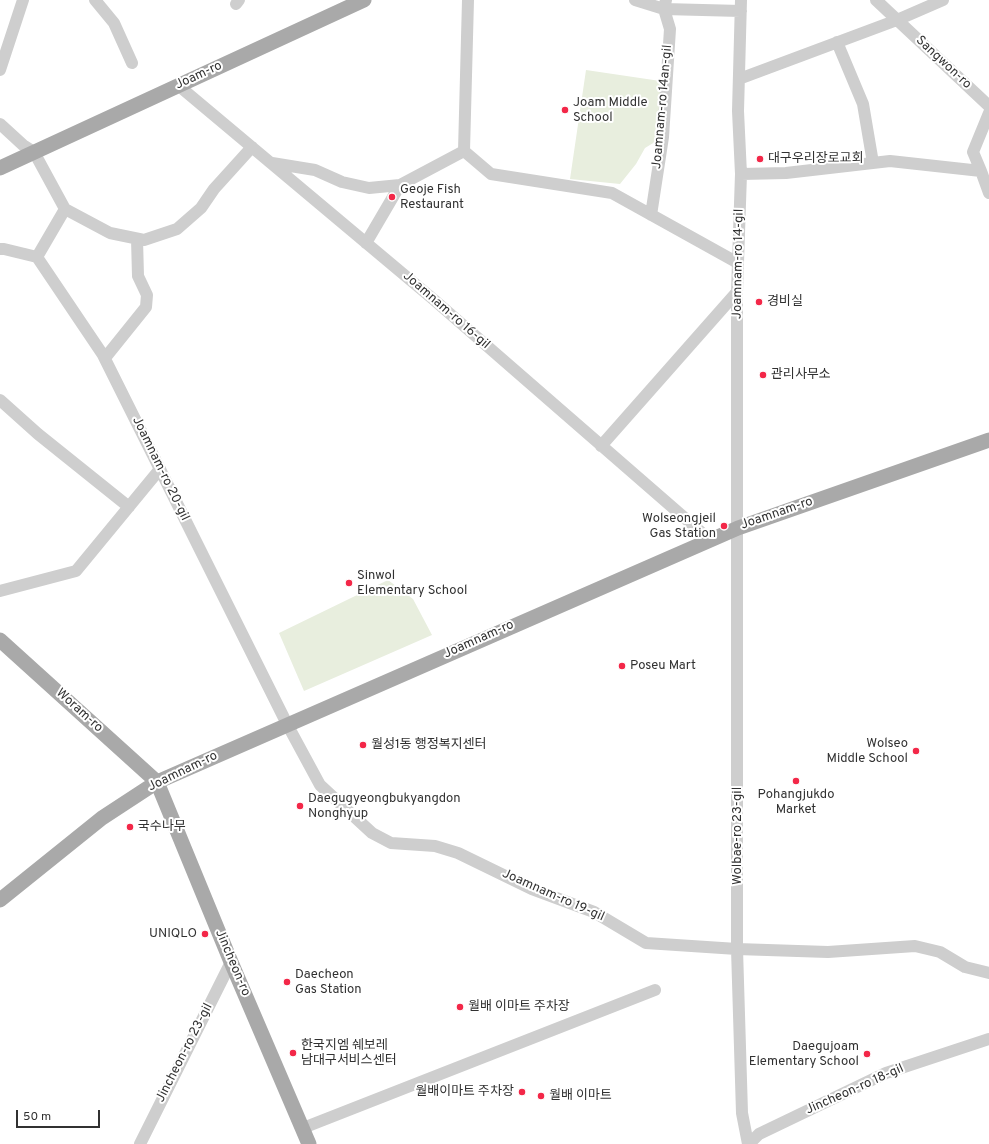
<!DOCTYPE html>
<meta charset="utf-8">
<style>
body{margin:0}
#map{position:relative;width:989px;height:1144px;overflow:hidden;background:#fff;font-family:Overpass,sans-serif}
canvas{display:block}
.scale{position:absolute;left:16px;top:1110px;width:84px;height:18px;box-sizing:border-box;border:2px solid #313131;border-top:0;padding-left:5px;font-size:12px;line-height:14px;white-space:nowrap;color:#313131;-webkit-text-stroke:3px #fff;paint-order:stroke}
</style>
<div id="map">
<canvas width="989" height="1144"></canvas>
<div class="scale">50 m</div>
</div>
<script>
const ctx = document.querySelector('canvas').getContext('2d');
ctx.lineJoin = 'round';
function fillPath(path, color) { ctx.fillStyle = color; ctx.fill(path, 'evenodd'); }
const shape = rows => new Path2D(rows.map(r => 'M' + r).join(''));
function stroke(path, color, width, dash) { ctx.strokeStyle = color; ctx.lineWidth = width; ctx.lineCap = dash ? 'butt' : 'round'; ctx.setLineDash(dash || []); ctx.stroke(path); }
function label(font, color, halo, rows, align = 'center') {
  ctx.font = font + ' Overpass,"Noto Sans KR",sans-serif'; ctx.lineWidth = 4; ctx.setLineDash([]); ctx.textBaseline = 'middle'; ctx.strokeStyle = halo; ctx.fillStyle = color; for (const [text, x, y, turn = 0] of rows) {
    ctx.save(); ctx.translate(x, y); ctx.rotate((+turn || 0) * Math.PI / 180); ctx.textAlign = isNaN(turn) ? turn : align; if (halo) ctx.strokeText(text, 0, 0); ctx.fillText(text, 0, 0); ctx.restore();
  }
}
fillPath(shape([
 [586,70,667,82,663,137,645,148,636,164,620,184,570,179],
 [388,580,413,599,432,635,304,691,279,633]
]), '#e8eede');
stroke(shape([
 [95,0,114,23,132,63],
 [635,0,664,9,741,11],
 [741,0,738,111,741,174,737,292,737,949,742,1113,748,1144],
 [876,0,989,106],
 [236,4,239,0],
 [837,42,863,104,873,163],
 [0,70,23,0],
 [739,79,897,20,943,0],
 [179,86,433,299,710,540],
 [0,124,23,145,34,152,65,209,110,233,144,240,177,229,201,208,214,189,252,147],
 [464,151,468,0],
 [272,163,315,170,342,182,369,188,400,185,464,151,491,174,612,193,738,263],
 [981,171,973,152,989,113],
 [741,174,786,173,890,161,981,171,989,193],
 [651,215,663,137,670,29,664,9,666,0],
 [366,243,400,185],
 [0,249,4,249,37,257,103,355,287,724,320,785,372,833,391,843,435,846,458,853,532,889,594,912,646,943,737,949,828,952,915,946,940,952,965,967,989,973],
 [37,257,65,209],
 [105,358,146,307,147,295,138,276,137,239],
 [0,400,38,434,129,507],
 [601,446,737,292],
 [0,591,76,571,160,469],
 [303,1128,655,990],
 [140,1144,231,962],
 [749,1144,759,1134,886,1073,989,1039]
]), '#cecece', 12);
stroke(shape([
 [0,168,364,0],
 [0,640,157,782,231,962,309,1144],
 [0,900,102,818,157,782,738,528,989,440]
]), '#a9a9a9', 15);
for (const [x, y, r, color] of [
 [565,110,4,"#f32748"],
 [760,159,4,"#f32748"],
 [392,197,4,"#f32748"],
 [759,302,4,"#f32748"],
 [763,375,4,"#f32748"],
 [724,526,4,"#f32748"],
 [349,583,4,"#f32748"],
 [622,666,4,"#f32748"],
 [363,745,4,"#f32748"],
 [916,751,4,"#f32748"],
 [796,781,4,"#f32748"],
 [300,806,4,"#f32748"],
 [130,827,4,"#f32748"],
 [205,934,4,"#f32748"],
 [287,982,4,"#f32748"],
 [460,1007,4,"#f32748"],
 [293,1053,4,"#f32748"],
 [867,1054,4,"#f32748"],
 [522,1092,4,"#f32748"],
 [541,1096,4,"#f32748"]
]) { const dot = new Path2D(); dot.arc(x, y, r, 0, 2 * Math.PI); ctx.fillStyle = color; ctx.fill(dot); stroke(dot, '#fff', 1.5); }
label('13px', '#313131', '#fff', [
 ["Sangwon-ro",943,63,43],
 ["Joam-ro",199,76,-25],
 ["Joamnam-ro 14an-gil",663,107,-85],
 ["Joamnam-ro 14-gil",739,264,-89],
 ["Joamnam-ro 16-gil",446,311,41],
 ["Joamnam-ro 20-gil",160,469,64],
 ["Joamnam-ro",777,514,-19],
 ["Joamnam-ro",479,640,-24],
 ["Woram-ro",79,711,42],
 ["Joamnam-ro",183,772,-26],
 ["Wolbae-ro 23-gil",738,836,-90],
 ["Joamnam-ro 19-gil",553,896,24],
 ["Jincheon-ro",232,963,67],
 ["Jincheon-ro 23-gil",185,1053,-63],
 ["Jincheon-ro 18-gil",855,1090,-24]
]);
label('13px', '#313131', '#fff', [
 ["Joam Middle",573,103],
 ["School",573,118],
 ["대구우리장로교회",768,159],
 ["Geoje Fish",400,190],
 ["Restaurant",400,205],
 ["경비실",767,302],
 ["관리사무소",771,375],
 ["Wolseongjeil",716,519,"right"],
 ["Gas Station",716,534,"right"],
 ["Sinwol",357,576],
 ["Elementary School",357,591],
 ["Poseu Mart",630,666],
 ["Wolseo",908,744,"right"],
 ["Middle School",908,759,"right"],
 ["월성1동 행정복지센터",371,745],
 ["Pohangjukdo",796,795,"center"],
 ["Market",796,810,"center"],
 ["Daegugyeongbukyangdon",308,799],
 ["Nonghyup",308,814],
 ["국수나무",138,827],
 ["UNIQLO",197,934,"right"],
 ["Daecheon",295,975],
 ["Gas Station",295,990],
 ["월배 이마트 주차장",468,1007],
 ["한국지엠 쉐보레",301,1046],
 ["남대구서비스센터",301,1061],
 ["Daegujoam",859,1047,"right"],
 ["Elementary School",859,1062,"right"],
 ["월배이마트 주차장",514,1092,"right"],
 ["월배 이마트",549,1096]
], 'left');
</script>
